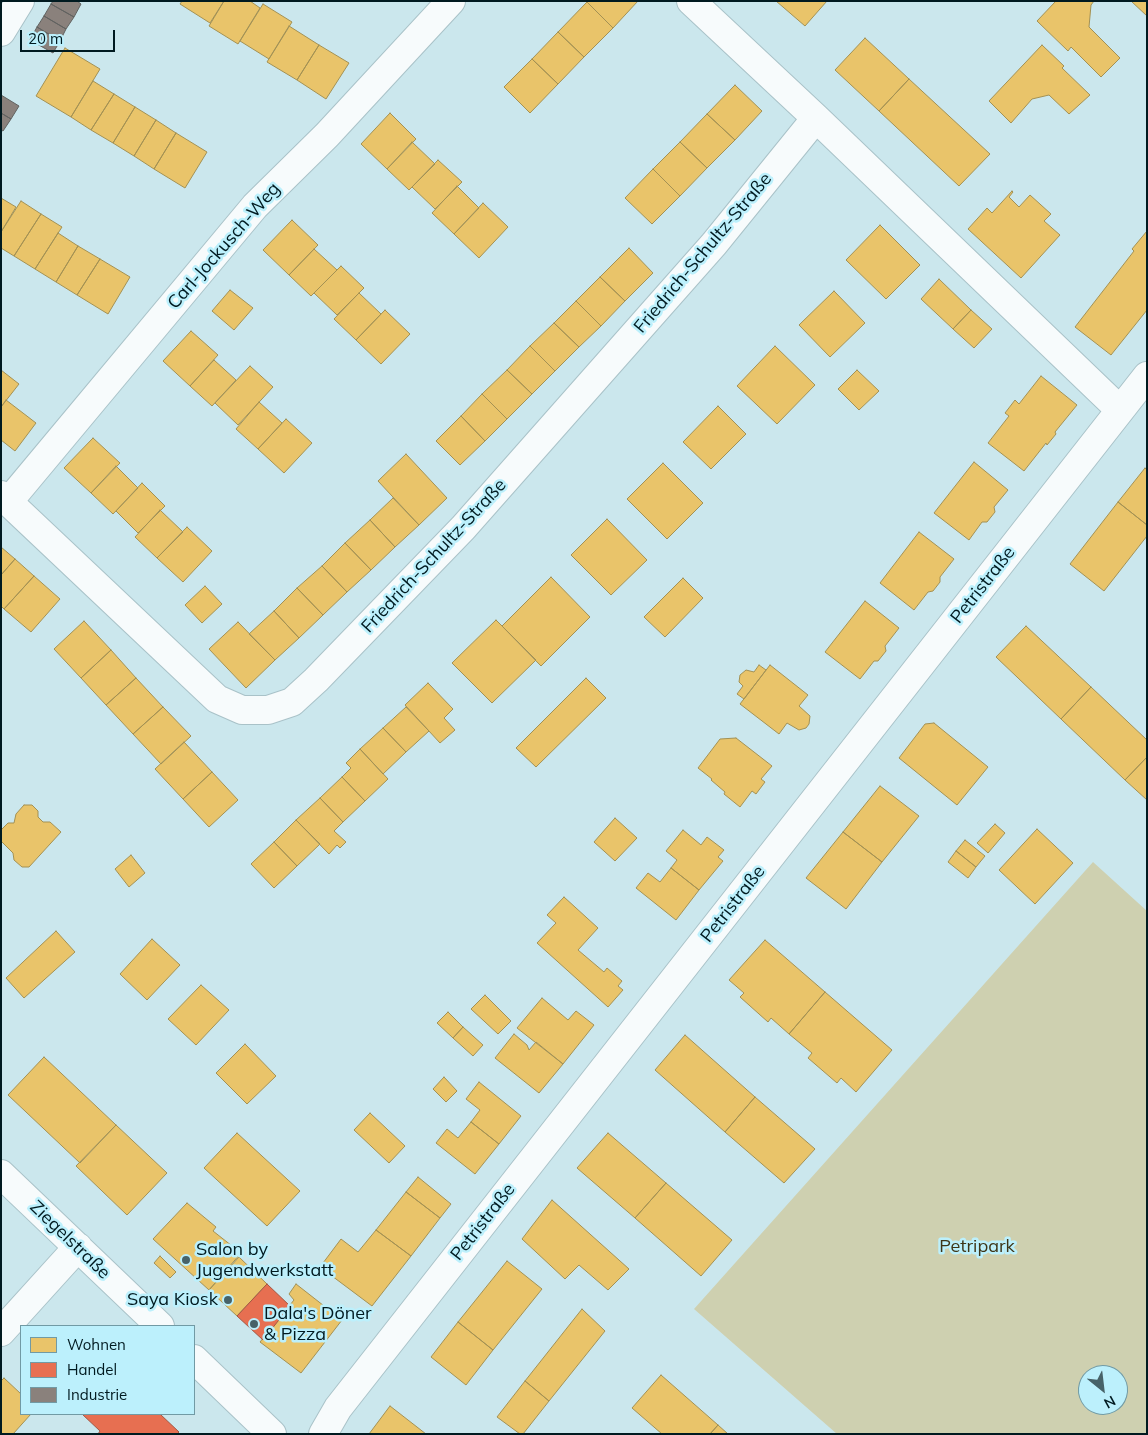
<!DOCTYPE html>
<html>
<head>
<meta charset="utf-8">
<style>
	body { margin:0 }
	#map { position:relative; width:1148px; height:1435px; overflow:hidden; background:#cbe7ed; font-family:Mulish,sans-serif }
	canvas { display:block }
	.frame { position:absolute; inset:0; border:2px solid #001a20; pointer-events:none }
	.legend { position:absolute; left:20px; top:1325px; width:175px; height:90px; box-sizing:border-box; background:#bcf0fc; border:1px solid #719aa4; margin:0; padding:6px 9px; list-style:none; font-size:15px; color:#001a20 }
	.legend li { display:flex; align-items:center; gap:10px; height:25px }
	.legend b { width:25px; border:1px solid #719aa4 }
	.north { position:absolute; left:1078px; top:1365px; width:50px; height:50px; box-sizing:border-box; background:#bcf0fc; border:1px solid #719aa4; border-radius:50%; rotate:151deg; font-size:14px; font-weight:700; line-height:20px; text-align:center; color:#001a20 }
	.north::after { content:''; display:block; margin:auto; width:18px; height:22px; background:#476268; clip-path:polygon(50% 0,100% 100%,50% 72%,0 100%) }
	.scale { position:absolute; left:20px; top:30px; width:95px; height:22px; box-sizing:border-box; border:2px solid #001a20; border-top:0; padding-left:6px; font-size:15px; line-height:18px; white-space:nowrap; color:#001a20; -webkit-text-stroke:4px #bcf0fc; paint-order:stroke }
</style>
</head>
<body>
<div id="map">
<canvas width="1148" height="1435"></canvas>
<div class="frame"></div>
<ul class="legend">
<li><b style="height:14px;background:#e9c46a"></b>Wohnen</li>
<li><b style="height:14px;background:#e76f51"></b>Handel</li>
<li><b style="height:14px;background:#8a817c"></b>Industrie</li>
</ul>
<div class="north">N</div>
<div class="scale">20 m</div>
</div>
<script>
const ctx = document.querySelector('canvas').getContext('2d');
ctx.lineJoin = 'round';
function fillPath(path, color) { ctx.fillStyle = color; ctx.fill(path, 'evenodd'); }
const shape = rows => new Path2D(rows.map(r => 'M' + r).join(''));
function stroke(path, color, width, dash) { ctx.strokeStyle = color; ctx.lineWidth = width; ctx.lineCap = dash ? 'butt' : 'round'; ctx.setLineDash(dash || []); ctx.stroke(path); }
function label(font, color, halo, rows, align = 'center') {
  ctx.font = font + ' Mulish,sans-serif'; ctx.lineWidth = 5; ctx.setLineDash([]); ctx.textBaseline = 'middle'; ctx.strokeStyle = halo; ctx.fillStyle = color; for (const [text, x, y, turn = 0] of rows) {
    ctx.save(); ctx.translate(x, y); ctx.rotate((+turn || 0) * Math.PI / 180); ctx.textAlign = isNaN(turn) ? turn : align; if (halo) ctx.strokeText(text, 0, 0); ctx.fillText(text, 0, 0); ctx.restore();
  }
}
fillPath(shape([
	[1093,862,1147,911,1147,1434,837,1434,694,1309],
	[1088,1375,1118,1375,1118,1405,1088,1405]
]), '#ced0b0');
const homes = shape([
	[182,1,224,1,210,23,180,4,182,1],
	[224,1,250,1,260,8,238,44,209,26,224,1],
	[588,1,638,1,613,28,587,2,588,1],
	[776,1,827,1,805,26,776,1],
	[1056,1,1094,1,1091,5,1089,27,1120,58,1101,77,1071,47,1068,51,1037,21,1056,1],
	[1131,1,1147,1,1147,16,1131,1],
	[587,2,613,28,584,57,558,32,587,2],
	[263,4,292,22,269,59,240,41,263,4],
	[289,26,319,45,297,80,267,62,289,26],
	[558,32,584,57,558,84,532,59,558,32],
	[865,38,909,79,879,111,835,70,865,38],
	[319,45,349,63,326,99,297,80,319,45],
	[1042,45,1064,66,1062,68,1090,95,1069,114,1049,95,1032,99,1011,123,989,101,1042,45],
	[65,48,100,69,71,117,36,96,65,48],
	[532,59,558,84,530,113,504,87,532,59],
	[909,79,990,154,959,186,879,111,909,79],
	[93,81,114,94,91,130,71,117,93,81],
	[735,85,762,111,735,140,707,114,735,85],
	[114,94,135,107,113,143,91,130,114,94],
	[135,107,156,120,134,156,113,143,135,107],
	[390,113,416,139,387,169,361,144,390,113],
	[707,114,735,140,707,168,680,142,707,114],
	[156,120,176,133,154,169,134,156,156,120],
	[176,133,207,152,185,188,154,169,176,133],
	[412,142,435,164,409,190,387,169,412,142],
	[680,142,707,168,680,196,653,169,680,142],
	[438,160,462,182,435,209,412,187,438,160],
	[653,169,680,196,652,224,625,198,653,169],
	[457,186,479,208,454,234,432,213,457,186],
	[1012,191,1013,192,1009,197,1019,207,1030,195,1051,214,1044,221,1060,235,1021,278,968,229,987,208,992,213,1012,191],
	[1,198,16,207,1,232,1,198],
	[21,201,41,214,14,256,1,248,1,232,21,201],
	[483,203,508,227,479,258,454,234,483,203],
	[41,214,62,227,35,269,14,256,41,214],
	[292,220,318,245,289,275,263,250,292,220],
	[880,225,920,265,886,299,846,260,880,225],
	[1147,231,1147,310,1111,355,1075,327,1134,251,1132,249,1147,231],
	[58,233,78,246,56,282,35,269,58,233],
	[78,246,100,259,77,295,56,282,78,246],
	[629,248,653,273,625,301,600,277,629,248],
	[314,249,337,270,311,296,289,275,314,249],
	[100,259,130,277,108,314,77,295,100,259],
	[341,266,364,288,337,315,314,293,341,266],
	[600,277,625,301,601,326,576,301,600,277],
	[939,279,971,310,953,329,921,299,939,279],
	[230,290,253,308,234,330,212,311,230,290],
	[834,291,865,323,830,357,799,325,834,291],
	[359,293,381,314,356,340,334,319,359,293],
	[576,301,601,326,579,347,554,323,576,301],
	[385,310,410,334,381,364,356,340,385,310],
	[971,310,992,329,974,348,953,329,971,310],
	[554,323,579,347,555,371,530,346,554,323],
	[191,331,218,355,190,386,163,361,191,331],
	[530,346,555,371,532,394,507,370,530,346],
	[775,346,815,385,777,424,737,386,775,346],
	[214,360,236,380,212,406,190,386,214,360],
	[250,366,273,387,238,425,215,403,250,366],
	[1,370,19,384,1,407,1,370],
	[507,370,532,394,507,419,482,394,507,370],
	[857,370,879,391,859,410,838,389,857,370],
	[1041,376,1077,405,1055,432,1056,434,1047,445,1046,443,1024,471,988,443,1009,416,1005,413,1015,400,1019,404,1041,376],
	[482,394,507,419,485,441,461,416,482,394],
	[6,400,36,423,15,451,1,440,1,407,6,400],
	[259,402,282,423,258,449,236,429,259,402],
	[718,406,746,434,711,469,683,442,718,406],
	[461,416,485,441,460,465,436,441,461,416],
	[286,419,312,443,284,473,258,449,286,419],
	[93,438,120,463,91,493,64,468,93,438],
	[406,454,447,498,419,525,378,481,406,454],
	[974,462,1008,490,994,507,995,512,987,522,982,522,969,540,934,513,974,462],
	[663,463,703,503,667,539,627,499,663,463],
	[116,466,138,488,113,514,91,493,116,466],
	[1145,468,1147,470,1147,525,1118,502,1145,468],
	[142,483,165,506,138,533,116,511,142,483],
	[393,498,419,525,395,547,370,520,393,498],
	[1118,502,1147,525,1147,536,1104,591,1070,564,1118,502],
	[160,510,183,532,157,558,135,537,160,510],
	[607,519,647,560,611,595,571,555,607,519],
	[370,520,395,547,371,570,345,543,370,520],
	[187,527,212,551,183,582,157,558,187,527],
	[919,532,954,559,940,577,940,582,933,591,928,592,914,610,880,583,919,532],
	[345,543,371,570,347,592,322,566,345,543],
	[1,547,15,559,1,575,1,547],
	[15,559,34,576,4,609,1,606,1,575,15,559],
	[322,566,347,592,323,615,297,588,322,566],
	[34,576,60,599,31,632,4,609,34,576],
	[551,577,590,617,541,666,502,626,551,577],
	[683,578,703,598,665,637,644,617,683,578],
	[205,586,222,604,202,623,185,605,205,586],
	[297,588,323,615,299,638,274,611,297,588],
	[865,601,899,628,885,646,886,651,878,661,874,661,860,679,825,652,865,601],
	[274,611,299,638,275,660,249,634,274,611],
	[496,620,536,660,492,703,452,663,496,620],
	[84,621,111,650,81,678,54,649,84,621],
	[238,622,275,660,246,688,209,649,238,622],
	[1026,626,1091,687,1061,719,996,657,1026,626],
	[111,650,136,678,106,705,81,678,111,650],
	[759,665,766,670,744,699,737,694,743,686,739,682,740,675,746,670,754,672,759,665],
	[770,665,808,695,799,706,810,716,809,724,806,728,799,730,787,723,779,734,740,704,770,665],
	[136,678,163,707,133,734,106,705,136,678],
	[586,678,606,698,536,767,516,748,586,678],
	[428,683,453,709,444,718,455,730,440,743,405,705,428,683],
	[1091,687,1147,740,1147,757,1125,780,1061,719,1091,687],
	[163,707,191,736,161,764,133,734,163,707],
	[406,707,429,731,406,752,383,728,406,707],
	[934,723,988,767,957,805,899,758,925,724,934,723],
	[383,728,406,752,383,774,360,749,383,728],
	[736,738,772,766,761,779,765,782,756,794,752,791,740,807,724,794,725,792,711,780,712,779,698,768,720,739,736,738],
	[184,742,212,772,183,799,155,769,184,742],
	[360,749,388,779,365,801,342,777,351,768,346,763,360,749],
	[1147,757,1147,800,1125,780,1147,757],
	[212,772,238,800,209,827,183,799,212,772],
	[342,777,365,801,343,822,320,798,342,777],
	[880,786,919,816,882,862,843,832,880,786],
	[320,798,343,822,334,831,346,842,340,848,337,845,329,854,296,820,320,798],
	[24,805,32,805,38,811,38,817,43,822,50,822,61,832,29,867,22,867,14,860,13,853,1,841,1,830,8,823,14,823,16,814,24,805],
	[615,818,637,838,615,861,594,842,615,818],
	[296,820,320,844,297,866,274,842,296,820],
	[995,824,1005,833,988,853,977,843,995,824],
	[1037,829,1073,863,1035,904,999,870,1037,829],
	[683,830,701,845,707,837,724,850,718,857,723,861,699,890,671,868,677,860,666,851,683,830],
	[843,832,882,862,846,909,806,878,843,832],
	[965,840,985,856,976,867,956,851,965,840],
	[274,842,297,866,274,888,251,864,274,842],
	[956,851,976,867,968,878,948,862,956,851],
	[131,855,145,873,129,887,115,869,131,855],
	[671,868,699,890,676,920,636,888,648,873,660,882,671,868],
	[564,897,598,928,578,950,604,972,607,968,622,981,618,986,623,990,608,1007,537,943,556,923,547,915,564,897],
	[56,931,75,952,24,998,6,978,56,931],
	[152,939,180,965,147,1000,120,974,152,939],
	[765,940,825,992,789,1034,771,1018,768,1022,740,997,744,993,729,980,765,940],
	[201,985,229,1010,196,1045,168,1019,201,985],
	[825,992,892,1050,856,1092,841,1078,837,1083,808,1058,812,1053,789,1034,825,992],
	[485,995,511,1021,498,1034,471,1009,485,995],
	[542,998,568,1020,576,1011,594,1025,563,1064,517,1028,542,998],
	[448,1012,463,1027,453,1038,437,1023,448,1012],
	[463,1027,483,1045,473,1056,453,1038,463,1027],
	[514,1034,527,1045,529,1050,536,1042,563,1064,539,1093,495,1058,514,1034],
	[685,1035,755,1097,725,1132,655,1070,685,1035],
	[245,1044,276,1076,247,1104,216,1073,245,1044],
	[44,1057,116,1125,80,1163,8,1095,44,1057],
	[444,1077,457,1091,446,1102,433,1089,444,1077],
	[479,1082,521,1116,499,1144,471,1122,480,1110,466,1099,479,1082],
	[755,1097,815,1149,784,1183,725,1132,755,1097],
	[370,1113,405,1146,389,1163,354,1130,370,1113],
	[471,1122,499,1144,475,1174,436,1143,447,1129,458,1138,471,1122],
	[116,1125,167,1173,127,1215,76,1166,116,1125],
	[237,1133,300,1191,267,1226,204,1168,237,1133],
	[608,1133,666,1183,635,1218,577,1168,608,1133],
	[418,1177,451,1204,440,1218,406,1192,418,1177],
	[666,1183,732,1240,701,1276,635,1218,666,1183],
	[406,1192,440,1218,411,1256,376,1230,406,1192],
	[552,1200,629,1269,608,1290,579,1265,565,1279,522,1239,552,1200],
	[187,1203,216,1227,213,1231,241,1253,209,1290,153,1239,187,1203],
	[376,1230,411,1256,372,1306,320,1267,341,1239,358,1252,376,1230],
	[160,1256,176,1272,170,1278,154,1263,160,1256],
	[239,1257,267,1284,237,1316,209,1290,239,1257],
	[507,1261,542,1289,493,1350,458,1322,507,1261],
	[296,1284,342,1320,301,1373,260,1342,294,1300,289,1294,296,1284],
	[582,1309,605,1331,549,1401,525,1381,582,1309],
	[458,1322,493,1350,466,1385,431,1357,458,1322],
	[661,1375,718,1425,710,1434,662,1434,632,1408,661,1375],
	[4,1378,21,1394,21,1414,31,1414,13,1434,1,1434,1,1381,4,1378],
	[525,1381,549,1401,523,1434,520,1434,497,1417,525,1381],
	[390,1406,426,1434,369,1434,390,1406],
	[718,1425,728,1434,710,1434,718,1425]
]);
fillPath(homes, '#e9c46a');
stroke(homes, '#a39154', 1);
const shops = shape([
	[267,1284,290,1306,263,1340,237,1316,267,1284],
	[82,1414,160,1414,179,1432,177,1434,98,1434,100,1431,82,1414]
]);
fillPath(shops, '#e76f51');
stroke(shops, '#a25642', 1);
const industry = shape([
	[53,1,77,1,81,4,74,17,51,4,53,1],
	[51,4,74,17,66,29,44,16,51,4],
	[44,16,66,29,60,41,37,27,44,16],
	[37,27,60,41,53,53,30,40,37,27],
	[1,95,19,106,11,119,1,113,1,95],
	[1,113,11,119,3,131,1,130,1,113]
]);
fillPath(industry, '#8a817c');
stroke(industry, '#616260', 1);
const minor = shape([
	[691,1,816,118,1120,410],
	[1,32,20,1],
	[1,495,217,699,242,710,268,710,292,702,316,680,463,528,714,244,816,118],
	[9,501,255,206,327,135,451,1],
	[1,1174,160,1326],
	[1,1332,78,1247],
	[194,1359,272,1434],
	[323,1434,338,1408,1147,376]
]);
stroke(minor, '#a9c2c8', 30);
stroke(minor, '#f7fbfc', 28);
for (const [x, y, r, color] of [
	[186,1260,5,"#476268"],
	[228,1300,5,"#476268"],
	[254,1324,5,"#476268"]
]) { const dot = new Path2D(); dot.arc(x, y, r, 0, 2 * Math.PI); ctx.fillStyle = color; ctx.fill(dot); stroke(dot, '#bcf0fc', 2); }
label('18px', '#001a20', '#bcf0fc', [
	["Carl-Jockusch-Weg",224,246,-49],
	["Friedrich-Schultz-Straße",703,253,-50],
	["Friedrich-Schultz-Straße",434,556,-47],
	["Petristraße",983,585,-52],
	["Petristraße",733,904,-52],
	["Petristraße",483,1222,-52],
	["Ziegelstraße",70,1240,44]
]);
label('18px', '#3e3517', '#bcf0fc', [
	["Petripark",977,1247]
]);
label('18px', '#001a20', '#bcf0fc', [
	["Salon by",196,1250],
	["Jugendwerkstatt",196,1271],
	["Saya Kiosk",218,1300,"right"],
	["Dala's Döner",264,1314],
	["& Pizza",264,1335]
], 'left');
</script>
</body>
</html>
